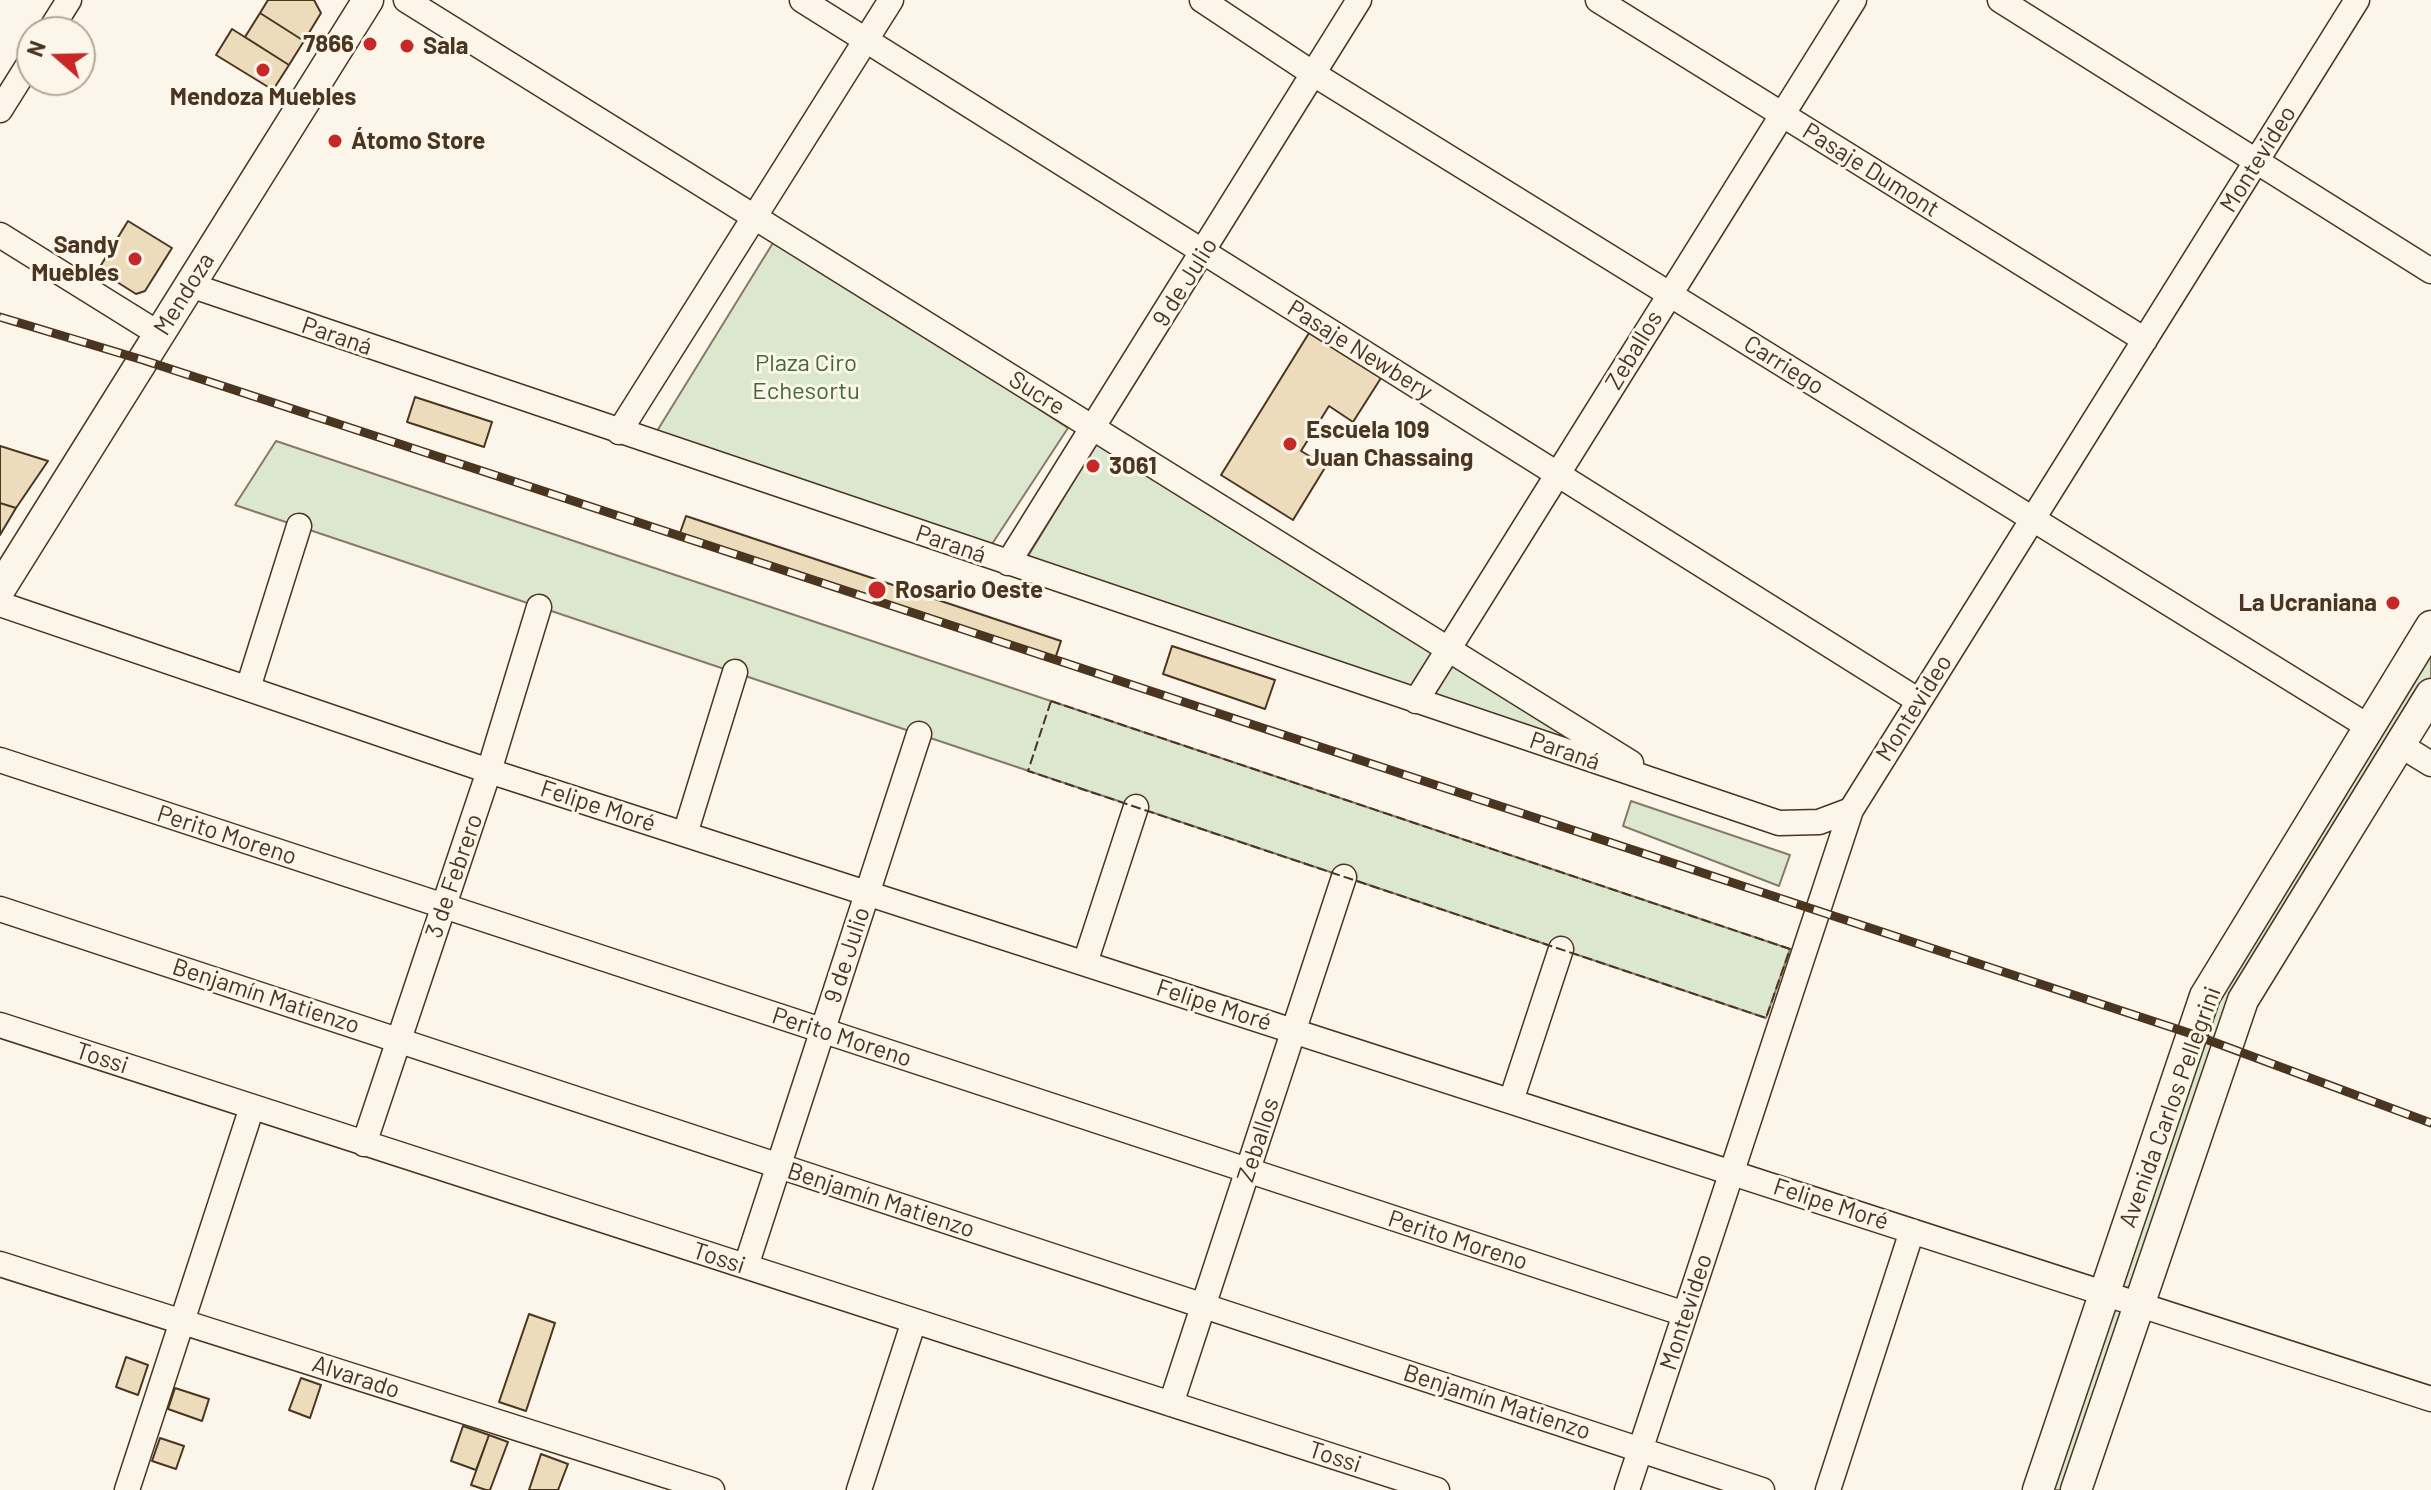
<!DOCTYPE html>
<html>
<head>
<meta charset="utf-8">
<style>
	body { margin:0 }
	#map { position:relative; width:2431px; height:1490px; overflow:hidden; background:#fbf6e9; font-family:Barlow,sans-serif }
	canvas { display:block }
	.north { position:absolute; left:16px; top:16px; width:80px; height:80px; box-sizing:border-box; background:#fbf6e9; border:2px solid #b4a999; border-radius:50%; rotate:290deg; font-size:22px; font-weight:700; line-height:32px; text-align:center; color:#4a3520 }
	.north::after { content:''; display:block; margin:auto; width:28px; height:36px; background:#c62828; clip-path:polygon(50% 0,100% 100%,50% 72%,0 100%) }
</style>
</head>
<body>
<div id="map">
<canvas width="2431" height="1490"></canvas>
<div class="north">N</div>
</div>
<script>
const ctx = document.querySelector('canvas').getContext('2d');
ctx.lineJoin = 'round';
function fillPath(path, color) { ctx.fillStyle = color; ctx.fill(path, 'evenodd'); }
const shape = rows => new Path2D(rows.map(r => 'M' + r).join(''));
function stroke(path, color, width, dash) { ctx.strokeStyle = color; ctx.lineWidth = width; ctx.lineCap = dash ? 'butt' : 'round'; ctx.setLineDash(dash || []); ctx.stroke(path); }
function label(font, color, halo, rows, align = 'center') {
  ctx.font = font + ' Barlow,sans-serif'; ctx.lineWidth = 6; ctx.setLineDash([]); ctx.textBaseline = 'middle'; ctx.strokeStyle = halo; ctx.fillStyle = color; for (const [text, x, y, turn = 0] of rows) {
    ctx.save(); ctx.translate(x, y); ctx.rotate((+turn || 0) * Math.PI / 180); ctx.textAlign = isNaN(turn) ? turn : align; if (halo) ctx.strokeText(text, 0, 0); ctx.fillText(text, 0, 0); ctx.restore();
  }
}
const green = shape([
	[776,238,1068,428,992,544,657,431,776,238],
	[276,441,1790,949,1766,1018,235,505,276,441],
	[1098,441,1438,648,1411,693,1025,561,1098,441],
	[2431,626,2431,694,2243,1000,2076,1490,2038,1490,2190,1044,2431,626],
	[1452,662,1611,760,1430,698,1452,662],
	[1631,801,1790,855,1779,886,1623,826,1631,801]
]);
fillPath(green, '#dce7d0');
stroke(green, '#887966', 2);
const building = shape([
	[268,0,314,0,321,13,304,41,260,13,268,0],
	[260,13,304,41,289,65,245,37,260,13],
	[232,29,289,65,273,90,216,55,232,29],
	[128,221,172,248,145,291,136,294,98,270,128,221],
	[1309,333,1381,378,1353,422,1329,406,1301,451,1326,466,1293,520,1221,475,1309,333],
	[415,397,492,422,484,447,407,422,415,397],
	[0,446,48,461,16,508,0,503,0,446],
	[0,503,16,508,0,535,0,503],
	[686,516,1061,641,1055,659,680,533,686,516],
	[1172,646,1275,680,1265,709,1163,674,1172,646],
	[529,1314,555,1323,526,1411,499,1402,529,1314],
	[126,1357,148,1365,138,1395,116,1387,126,1357],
	[301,1378,321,1385,310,1418,289,1410,301,1378],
	[175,1388,209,1399,202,1421,168,1409,175,1388],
	[463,1426,489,1435,476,1470,451,1461,463,1426],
	[489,1435,508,1442,490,1490,486,1490,471,1485,489,1435],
	[160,1438,184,1446,176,1469,152,1461,160,1438],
	[541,1454,568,1464,558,1490,529,1490,541,1454]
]);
fillPath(building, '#ecdcbc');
stroke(building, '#4a3520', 2);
const minor = shape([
	[406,0,1631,763],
	[802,0,1919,701],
	[1202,0,1312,73,2369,727],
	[1598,0,2145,340],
	[2000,0,2431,271],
	[49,32,69,0],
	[0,110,32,59],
	[0,235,159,334],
	[190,285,1779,823,1819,822,1851,810],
	[619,432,891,0],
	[1008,563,1359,0],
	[0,604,489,771,2431,1399],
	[248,688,299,526],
	[1416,701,1854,0],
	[2400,745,2431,764],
	[0,760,1685,1314],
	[685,834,735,672],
	[0,909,1762,1490],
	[1085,963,1136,807],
	[0,1025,1437,1490],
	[1511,1101,1561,949],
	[364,1144,489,771,539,607],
	[0,1264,712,1490],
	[746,1266,919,734],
	[1171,1404,1344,877],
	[127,1490,252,1107],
	[859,1490,914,1321],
	[1627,1490,1851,810,2357,0],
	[1828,1490,1912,1231]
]);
const major = shape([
	[0,589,368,0],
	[2038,1490,2205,996,2431,626],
	[2076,1490,2243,1000,2431,694]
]);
stroke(minor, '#4a3520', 27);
stroke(major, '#4a3520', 33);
stroke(minor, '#fbf6e9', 24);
stroke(major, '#fbf6e9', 30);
const rail = shape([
	[0,317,143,360,537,489,2192,1034,2431,1123]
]);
stroke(rail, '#4a3520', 9);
stroke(rail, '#fbf6e9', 6, [18]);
stroke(shape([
	[1051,701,1790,949,1766,1018,1028,771,1051,701]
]), '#4a3520', 2, [10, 4]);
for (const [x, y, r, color] of [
	[370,44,8,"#c62828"],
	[407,46,8,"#c62828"],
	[263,70,8,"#c62828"],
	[335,141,8,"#c62828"],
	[135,259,8,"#c62828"],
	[1290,444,8,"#c62828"],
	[1093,466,8,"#c62828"],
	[877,590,10,"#c62828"],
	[2393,603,8,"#c62828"]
]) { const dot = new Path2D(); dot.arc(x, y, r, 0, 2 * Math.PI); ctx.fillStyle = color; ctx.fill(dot); stroke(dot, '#fbf6e9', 3); }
label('bold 24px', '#4a3520', '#fbf6e9', [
	["7866",354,44,"right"],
	["Sala",423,46],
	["Mendoza Muebles",263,97,"center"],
	["Átomo Store",351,141],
	["Sandy",119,245,"right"],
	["Muebles",119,273,"right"],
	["Escuela 109",1306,430],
	["Juan Chassaing",1306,458],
	["3061",1109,466],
	["Rosario Oeste",895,590],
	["La Ucraniana",2377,603,"right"]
], 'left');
label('24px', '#4a3520', '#fbf6e9', [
	["Montevideo",2258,159,-58],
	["Pasaje Dumont",1871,170,32],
	["9 de Julio",1185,282,-58],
	["Mendoza",184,294,-58],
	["Paraná",337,336,19],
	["Pasaje Newbery",1360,350,32],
	["Zeballos",1634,350,-59],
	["Carriego",1784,365,32],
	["Sucre",1037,393,32],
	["Paraná",951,544,19],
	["Montevideo",1914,708,-58],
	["Paraná",1565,751,19],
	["Felipe Moré",598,806,18],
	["Perito Moreno",227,835,18],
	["3 de Febrero",454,876,-71],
	["9 de Julio",847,955,-72],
	["Benjamín Matienzo",266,996,18],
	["Felipe Moré",1214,1005,18],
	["Perito Moreno",842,1037,18],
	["Tossi",102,1058,18],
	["Avenida Carlos Pellegrini",2170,1107,-70],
	["Zeballos",1258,1140,-72],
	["Benjamín Matienzo",881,1200,18],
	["Felipe Moré",1831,1204,18],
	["Perito Moreno",1458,1240,18],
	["Tossi",719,1258,18],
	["Montevideo",1686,1312,-72],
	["Alvarado",356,1377,18],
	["Benjamín Matienzo",1497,1402,18],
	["Tossi",1335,1457,18]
]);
label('24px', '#436837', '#fbf6e9', [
	["Plaza Ciro",806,363],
	["Echesortu",806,391]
]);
</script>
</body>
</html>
